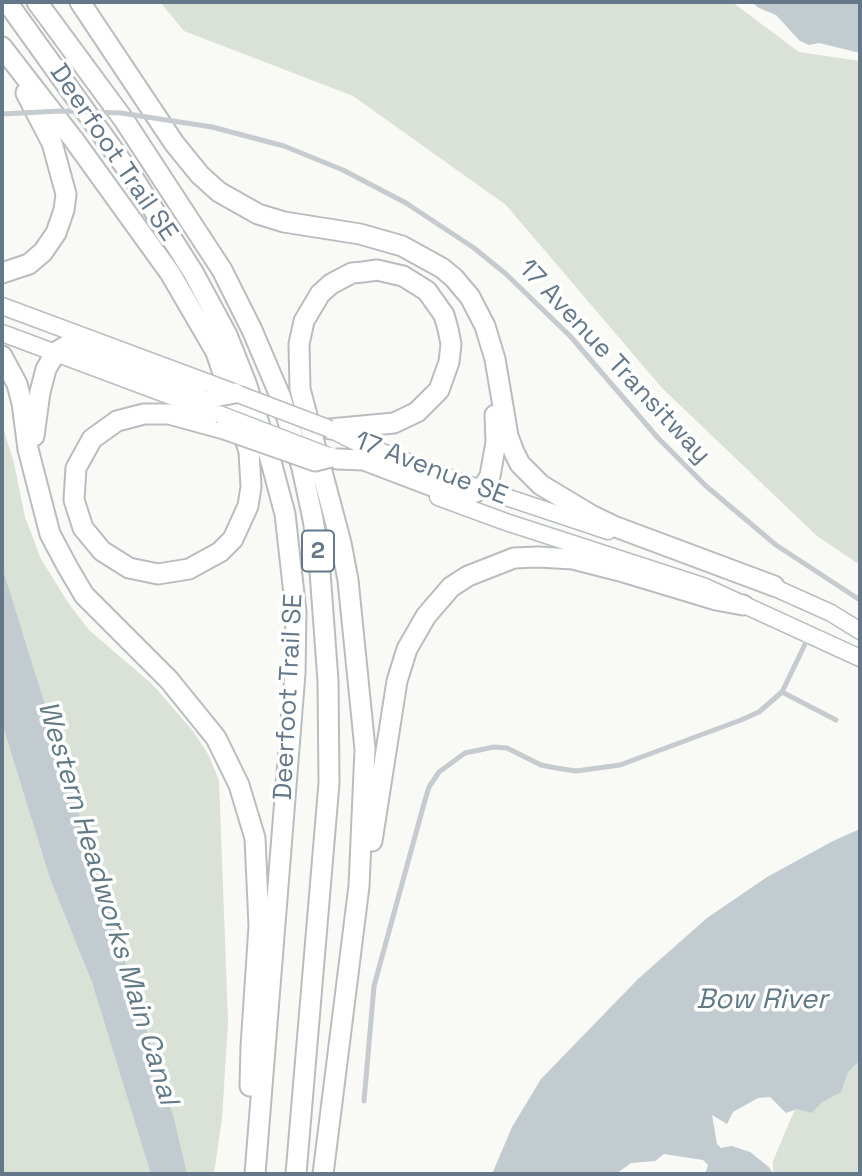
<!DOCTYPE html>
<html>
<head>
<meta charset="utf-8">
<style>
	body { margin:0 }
	#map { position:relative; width:862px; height:1176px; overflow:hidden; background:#f9f9f6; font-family:"Space Grotesk",sans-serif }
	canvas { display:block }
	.frame { position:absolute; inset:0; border:4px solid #65788a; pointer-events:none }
</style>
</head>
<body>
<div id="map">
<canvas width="862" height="1176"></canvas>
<div class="frame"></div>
</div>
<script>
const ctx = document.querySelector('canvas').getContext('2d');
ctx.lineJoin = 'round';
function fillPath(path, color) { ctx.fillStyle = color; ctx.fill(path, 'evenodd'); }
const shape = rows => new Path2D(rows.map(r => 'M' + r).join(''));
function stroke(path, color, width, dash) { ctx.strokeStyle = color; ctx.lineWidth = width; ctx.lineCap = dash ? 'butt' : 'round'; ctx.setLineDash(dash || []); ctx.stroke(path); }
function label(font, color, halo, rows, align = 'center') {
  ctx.font = font + ' "Space Grotesk",sans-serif'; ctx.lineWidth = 7; ctx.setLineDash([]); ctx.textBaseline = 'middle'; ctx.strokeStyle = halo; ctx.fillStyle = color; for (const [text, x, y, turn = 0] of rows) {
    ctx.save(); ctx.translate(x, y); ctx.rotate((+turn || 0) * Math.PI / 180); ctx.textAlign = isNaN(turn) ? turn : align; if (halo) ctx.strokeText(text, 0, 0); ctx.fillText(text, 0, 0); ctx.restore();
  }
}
fillPath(shape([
	[160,2,732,2,799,52,860,61,860,565,817,536,662,388,506,205,353,96,184,31],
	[2,424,14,463,25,517,41,559,69,604,89,630,153,685,193,731,208,754,219,780,228,1022,222,1118,214,1174,2,1174],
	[860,1037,860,1174,773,1174,773,1161,814,1064]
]), '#dae1d7');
fillPath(shape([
	[751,2,860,2,860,53,819,43,809,45,800,41,776,15,759,8],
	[2,567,174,1119,187,1174,151,1174,92,982,50,878,2,723],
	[860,829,860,1060,848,1072,841,1092,821,1103,812,1113,797,1109,786,1113,770,1097,758,1098,733,1112,727,1124,712,1115,717,1144,721,1148,732,1146,750,1152,769,1167,773,1174,705,1174,708,1165,703,1160,664,1154,655,1161,631,1163,616,1174,492,1174,512,1127,541,1079,638,979,707,918,767,877,833,841]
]), '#c1cbd0');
const secondary = shape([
	[2,306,209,383],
	[2,333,219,414],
	[330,429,358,443,461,482,608,531],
	[438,497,506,522,703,586,860,658],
	[762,582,831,613,860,631]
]);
const highway = shape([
	[7,2,132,176,193,272,227,335,246,383,270,458,285,514,296,612,295,673,255,1174],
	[37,2,124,120,222,270,252,330,281,398,302,468,313,519,319,558,328,681,329,783,296,1174],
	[80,2,174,143,200,175,219,192,258,214,284,222,360,234,402,246,442,268,454,278,470,297,485,326,495,359,508,436,514,452,520,464,541,485,591,515,616,527,774,586],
	[2,47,74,140,170,273,216,352,249,451,251,487,248,506,233,539,220,552,189,569,158,574,129,568,102,551,83,528,74,500,76,468,92,439,117,421,144,414,169,414,224,429],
	[2,273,29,264,43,252,56,233,64,210,66,194,52,143,26,93],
	[2,356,17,384,22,403,28,449,50,534,67,566,84,595,169,680,216,738,239,785,255,838,259,926,251,1047,250,1086],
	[34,436,40,392,46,369,56,352,68,345,88,348,214,397],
	[337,459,364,460,456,495,473,493,482,489,490,476,496,442,495,415],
	[372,841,397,681,407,649,426,616,451,587,468,576,514,558,538,557,573,559,620,571,716,600,743,605],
	[323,1174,359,886,365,749,348,580,341,543,300,389,299,344,304,321,320,294,331,284,352,273,363,272,377,270,403,276,427,291,444,315,448,329,451,344,449,362,439,390,417,412,394,423,330,429]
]);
stroke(secondary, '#b8bec3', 19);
stroke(highway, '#b9bdc0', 23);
stroke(shape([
	[212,127,284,146,343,170,406,203,474,248,506,274,571,337,658,438,706,486,776,545,860,600],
	[809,636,782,692,836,720],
	[364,1101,374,986,425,800,429,787,439,772,465,753,494,747,507,748,541,765,556,768,576,771,620,765,741,720,759,712,782,692]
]), '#c6cbcf', 5);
stroke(secondary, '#fff', 16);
stroke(highway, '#fff', 19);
const secondaryBridge = shape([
	[209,383,330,429],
	[219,414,331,457]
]);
const highwayBridge = shape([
	[214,397,235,393],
	[224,429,315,461,331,457]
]);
stroke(secondaryBridge, '#b8bec3', 19, []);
stroke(highwayBridge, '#b9bdc0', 23, []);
stroke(shape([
	[2,114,60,111,121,113,212,127]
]), '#c6cbcf', 5);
stroke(secondaryBridge, '#fff', 16);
stroke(highwayBridge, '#fff', 19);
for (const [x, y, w] of [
	[318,551,32]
]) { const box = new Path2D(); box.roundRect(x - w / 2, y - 20.5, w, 41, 5); ctx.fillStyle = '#fff'; ctx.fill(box); stroke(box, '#65788a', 2); }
label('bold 24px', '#65788a', null, [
	["2",318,551]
]);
label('26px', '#65788a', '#fff', [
	["Deerfoot Trail SE",113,153,56],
	["17 Avenue Transitway",614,362,47],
	["17 Avenue SE",431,469,21],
	["Deerfoot Trail SE",289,697,-87]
]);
label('italic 28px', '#617a85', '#fff', [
	["Western Headworks Main Canal",107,903,73],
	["Bow River",762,1000]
]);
</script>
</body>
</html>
